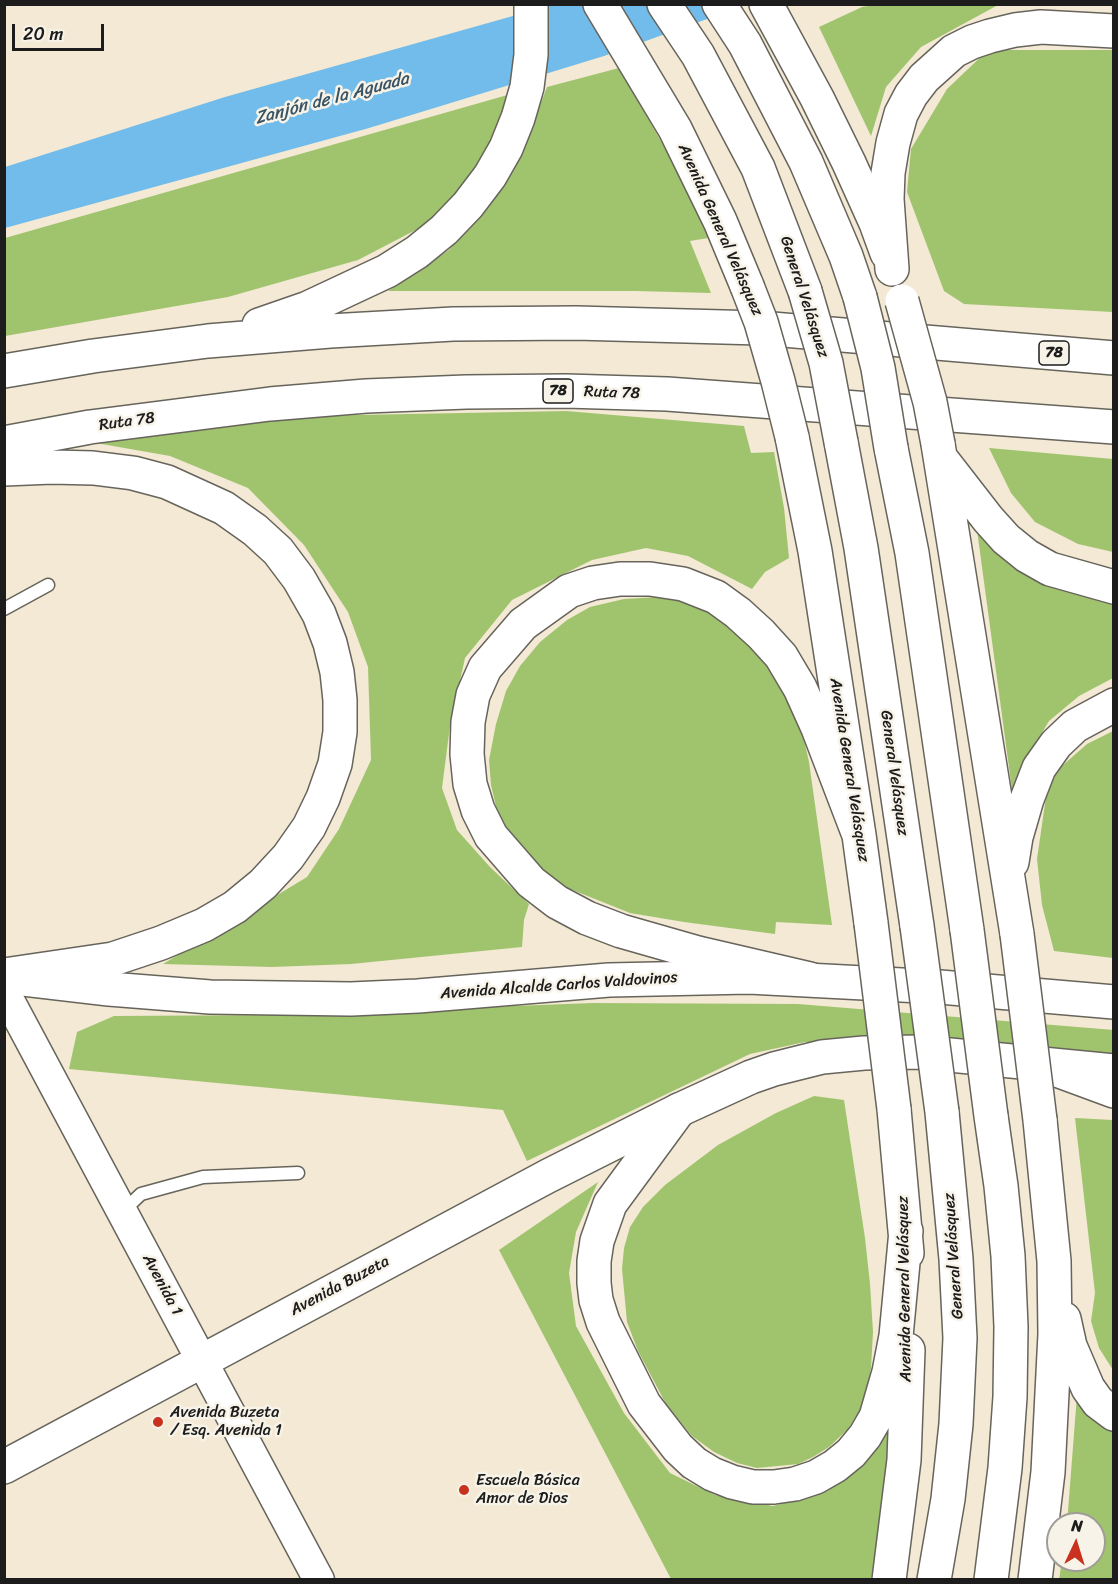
<!DOCTYPE html>
<html>
<head>
<meta charset="utf-8">
<style>
	body { margin:0 }
	#map { position:relative; width:1118px; height:1584px; overflow:hidden; background:#f3e9d4; font-family:Sriracha,sans-serif }
	canvas { display:block }
	.frame { position:absolute; inset:0; border:6px solid #1c1c1c; pointer-events:none }
	.north { position:absolute; left:1046px; top:1512px; width:60px; height:60px; box-sizing:border-box; background:#f7f3e8; border:2px solid #9f9d96; border-radius:50%; rotate:4deg; font-size:16px; font-weight:700; line-height:24px; text-align:center; color:#1c1c1c }
	.north::after { content:''; display:block; margin:auto; width:21px; height:27px; background:#c8321e; clip-path:polygon(50% 0,100% 100%,50% 72%,0 100%) }
	.scale { position:absolute; left:12px; top:24px; width:92px; height:27px; box-sizing:border-box; border:3px solid #1c1c1c; border-top:0; padding-left:8px; font-size:18px; line-height:21px; white-space:nowrap; color:#1c1c1c; -webkit-text-stroke:4px #f7f3e8; paint-order:stroke }
</style>
</head>
<body>
<div id="map">
<canvas width="1118" height="1584"></canvas>
<div class="frame"></div>
<div class="north">N</div>
<div class="scale">20 m</div>
</div>
<script>
const ctx = document.querySelector('canvas').getContext('2d');
ctx.lineJoin = 'round';
function fillPath(path, color) { ctx.fillStyle = color; ctx.fill(path, 'evenodd'); }
const shape = rows => new Path2D(rows.map(r => 'M' + r).join(''));
function stroke(path, color, width, dash) { ctx.strokeStyle = color; ctx.lineWidth = width; ctx.lineCap = dash ? 'butt' : 'round'; ctx.setLineDash(dash || []); ctx.stroke(path); }
function label(font, color, halo, rows, align = 'center') {
  ctx.font = font + ' Sriracha,sans-serif'; ctx.lineWidth = 5; ctx.setLineDash([]); ctx.textBaseline = 'middle'; ctx.strokeStyle = halo; ctx.fillStyle = color; for (const [text, x, y, turn = 0] of rows) {
    ctx.save(); ctx.translate(x, y); ctx.rotate((+turn || 0) * Math.PI / 180); ctx.textAlign = isNaN(turn) ? turn : align; if (halo) ctx.strokeText(text, 0, 0); ctx.fillText(text, 0, 0); ctx.restore();
  }
}
fillPath(shape([
	[880,4,998,5,921,47,886,87,871,136,819,27,862,7],
	[988,50,1113,50,1113,312,964,304,944,291,907,192,911,149,947,89],
	[619,68,686,185,708,238,690,241,711,293,636,291,388,291,449,250,495,194,526,142,547,87],
	[511,94,475,177,433,221,358,260,228,297,5,336,5,238],
	[566,411,744,426,751,453,774,452,784,508,789,558,765,572,752,589,688,556,646,548,592,560,512,600,465,658,450,726,442,788,457,830,490,867,529,904,524,920,522,947,351,964,272,967,163,964,307,877,339,829,371,760,368,667,348,612,304,545,248,488,170,456,96,443,305,416],
	[989,448,1113,459,1113,552,1078,544,1035,522,1011,493],
	[977,530,1113,598,1113,678,1079,696,1049,721,1033,748,1015,812],
	[659,597,688,600,711,607,770,661,801,726,809,762,832,925,776,922,775,934,684,922,630,913,565,887,537,867,513,839,498,815,491,785,489,760,496,724,506,691,520,666,540,642,567,620,590,607,624,599],
	[1113,731,1113,958,1054,951,1042,905,1037,859,1048,783,1063,765,1087,744],
	[593,1003,798,1004,1114,1030,1113,1054,1068,1050,805,1042,750,1054,527,1161,503,1110,69,1069,77,1032,114,1016,277,1015],
	[814,1096,844,1100,865,1238,870,1284,873,1332,871,1368,867,1391,860,1410,848,1429,829,1447,813,1457,798,1464,757,1468,737,1463,714,1452,692,1436,666,1404,638,1351,627,1322,622,1269,624,1248,630,1227,643,1207,665,1185,718,1145,776,1113],
	[1075,1118,1113,1120,1113,1370,1099,1348,1091,1321,1095,1293],
	[598,1182,576,1232,569,1273,576,1326,624,1413,670,1473,715,1495,773,1506,828,1491,893,1427,880,1535,871,1579,671,1579,499,1250],
	[1077,1395,1113,1427,1113,1579,1059,1580,1062,1560,1094,1560,1094,1524,1067,1524]
]), '#a0c46e');
fillPath(shape([
	[552,5,746,5,604,56,369,128,5,228,5,167,225,97]
]), '#71bcea');
const service = shape([
	[4,609,48,585],
	[123,1211,141,1194,203,1177,298,1173]
]);
const tertiary = shape([
	[4,991,319,1580]
]);
const secondary = shape([
	[15,978,109,989,210,997,351,999,418,996,609,980,749,977,940,987,1114,1002],
	[4,1467,548,1176,679,1110,751,1077,774,1069,822,1057,864,1053,919,1052,1114,1071]
]);
const primary = shape([
	[600,4,675,129,720,221,747,286],
	[766,4,817,98,849,163,876,223,887,253],
	[792,437,815,551,859,835,871,923],
	[938,444,1017,934],
	[943,461,988,519,1006,539,1027,556,1050,569,1114,587],
	[1012,862,1016,837,1027,799,1039,768,1056,744,1075,726,1114,705],
	[810,979,698,953,621,931,587,918,557,902,531,882,491,836,478,810,470,784,467,754,468,722,473,695,485,668,523,624,569,591,593,583,620,579,650,579,683,584,716,597,738,613,761,634,781,656,800,688,818,728,859,835],
	[1038,1063,1114,1091],
	[894,1109,907,1253],
	[679,1110,610,1204,597,1241,594,1261,594,1283,596,1300,603,1322,644,1404,678,1448,694,1463,712,1474,732,1482,753,1487,774,1487,795,1484,816,1477,835,1466,851,1453,865,1436,876,1417,889,1372,896,1336,906,1231],
	[1064,1319,1070,1346,1088,1388,1098,1402,1114,1414],
	[889,1580,904,1460,908,1350],
	[1035,1580,1048,1472,1055,1334,1054,1261,1040,1120]
]);
const motorway = shape([
	[664,4,698,55,758,168,805,291],
	[719,4,745,44,806,162,846,256,860,297],
	[892,269,887,199,888,173,893,143,901,114,911,95,924,78,954,51,972,42,990,36,1015,30,1041,27,1114,31],
	[259,325,308,308,387,271,417,252,444,230,468,205,490,176,506,148,518,118,527,87,531,55,531,4],
	[4,371,93,356,208,341,330,331,453,324,576,323,760,328,1114,358],
	[841,442,861,548,917,926],
	[4,443,90,427,270,404,366,396,466,392,566,391,667,394,1114,427],
	[891,448,912,553,967,930],
	[4,469,52,467,93,468,133,473,167,482,224,508,255,530,278,551,299,579,319,614,330,643,337,672,340,700,340,732,335,764,323,798,309,827,288,857,263,884,235,907,204,925,161,943,113,959,4,975],
	[934,1580,948,1499,956,1424,960,1338,956,1259,942,1112],
	[991,1580,1005,1468,1010,1397,1011,1327,1008,1256,1001,1186,991,1116]
]);
stroke(service, '#67645c', 15);
stroke(tertiary, '#67645c', 33);
stroke(secondary, '#67645c', 36);
stroke(primary, '#67645c', 36);
stroke(motorway, '#67645c', 36);
stroke(service, '#fff', 12);
stroke(tertiary, '#fff', 30);
stroke(secondary, '#fff', 33);
stroke(primary, '#fff', 33);
stroke(motorway, '#fff', 33);
const primaryBridge = shape([
	[747,286,761,322,778,381,792,437],
	[902,301,930,402,938,444],
	[871,923,894,1109],
	[1017,934,1040,1120]
]);
const motorwayBridge = shape([
	[805,291,826,363,841,442],
	[860,297,878,368,891,448],
	[917,926,942,1112],
	[967,930,991,1116]
]);
stroke(primaryBridge, '#67645c', 36, []);
stroke(motorwayBridge, '#67645c', 36, []);
stroke(primaryBridge, '#fff', 33);
stroke(motorwayBridge, '#fff', 33);
for (const [x, y, r, color] of [
	[158,1422,6,"#c8321e"],
	[464,1490,6,"#c8321e"]
]) { const dot = new Path2D(); dot.arc(x, y, r, 0, 2 * Math.PI); ctx.fillStyle = color; ctx.fill(dot); stroke(dot, '#f7f3e8', 2); }
for (const [x, y, w] of [
	[1054,353,30],
	[558,391,30]
]) { const box = new Path2D(); box.roundRect(x - w / 2, y - 12, w, 24, 4.5); ctx.fillStyle = '#f7f3e8'; ctx.fill(box); stroke(box, '#1c1c1c', 1.5); }
label('bold 15px', '#1c1c1c', null, [
	["78",1054,353],
	["78",558,391]
]);
label('16px', '#1c1c1c', '#f7f3e8', [
	["Avenida General Velásquez",720,230,66],
	["General Velásquez",804,297,72],
	["Ruta 78",612,393,2],
	["Ruta 78",127,422,-8],
	["Avenida General Velásquez",849,770,81],
	["General Velásquez",894,773,82],
	["Avenida Alcalde Carlos Valdovinos",559,986,-4],
	["General Velásquez",954,1256,-94],
	["Avenida 1",162,1285,62],
	["Avenida Buzeta",340,1286,-28],
	["Avenida General Velásquez",905,1289,-91]
]);
label('16px', '#1c1c1c', '#f7f3e8', [
	["Avenida Buzeta",170,1413],
	["/ Esq. Avenida 1",170,1431],
	["Escuela Básica",476,1481],
	["Amor de Dios",476,1499]
], 'left');
label('italic 18px', '#3a5464', '#f7f3e8', [
	["Zanjón de la Aguada",332,99,-15]
]);
</script>
</body>
</html>
